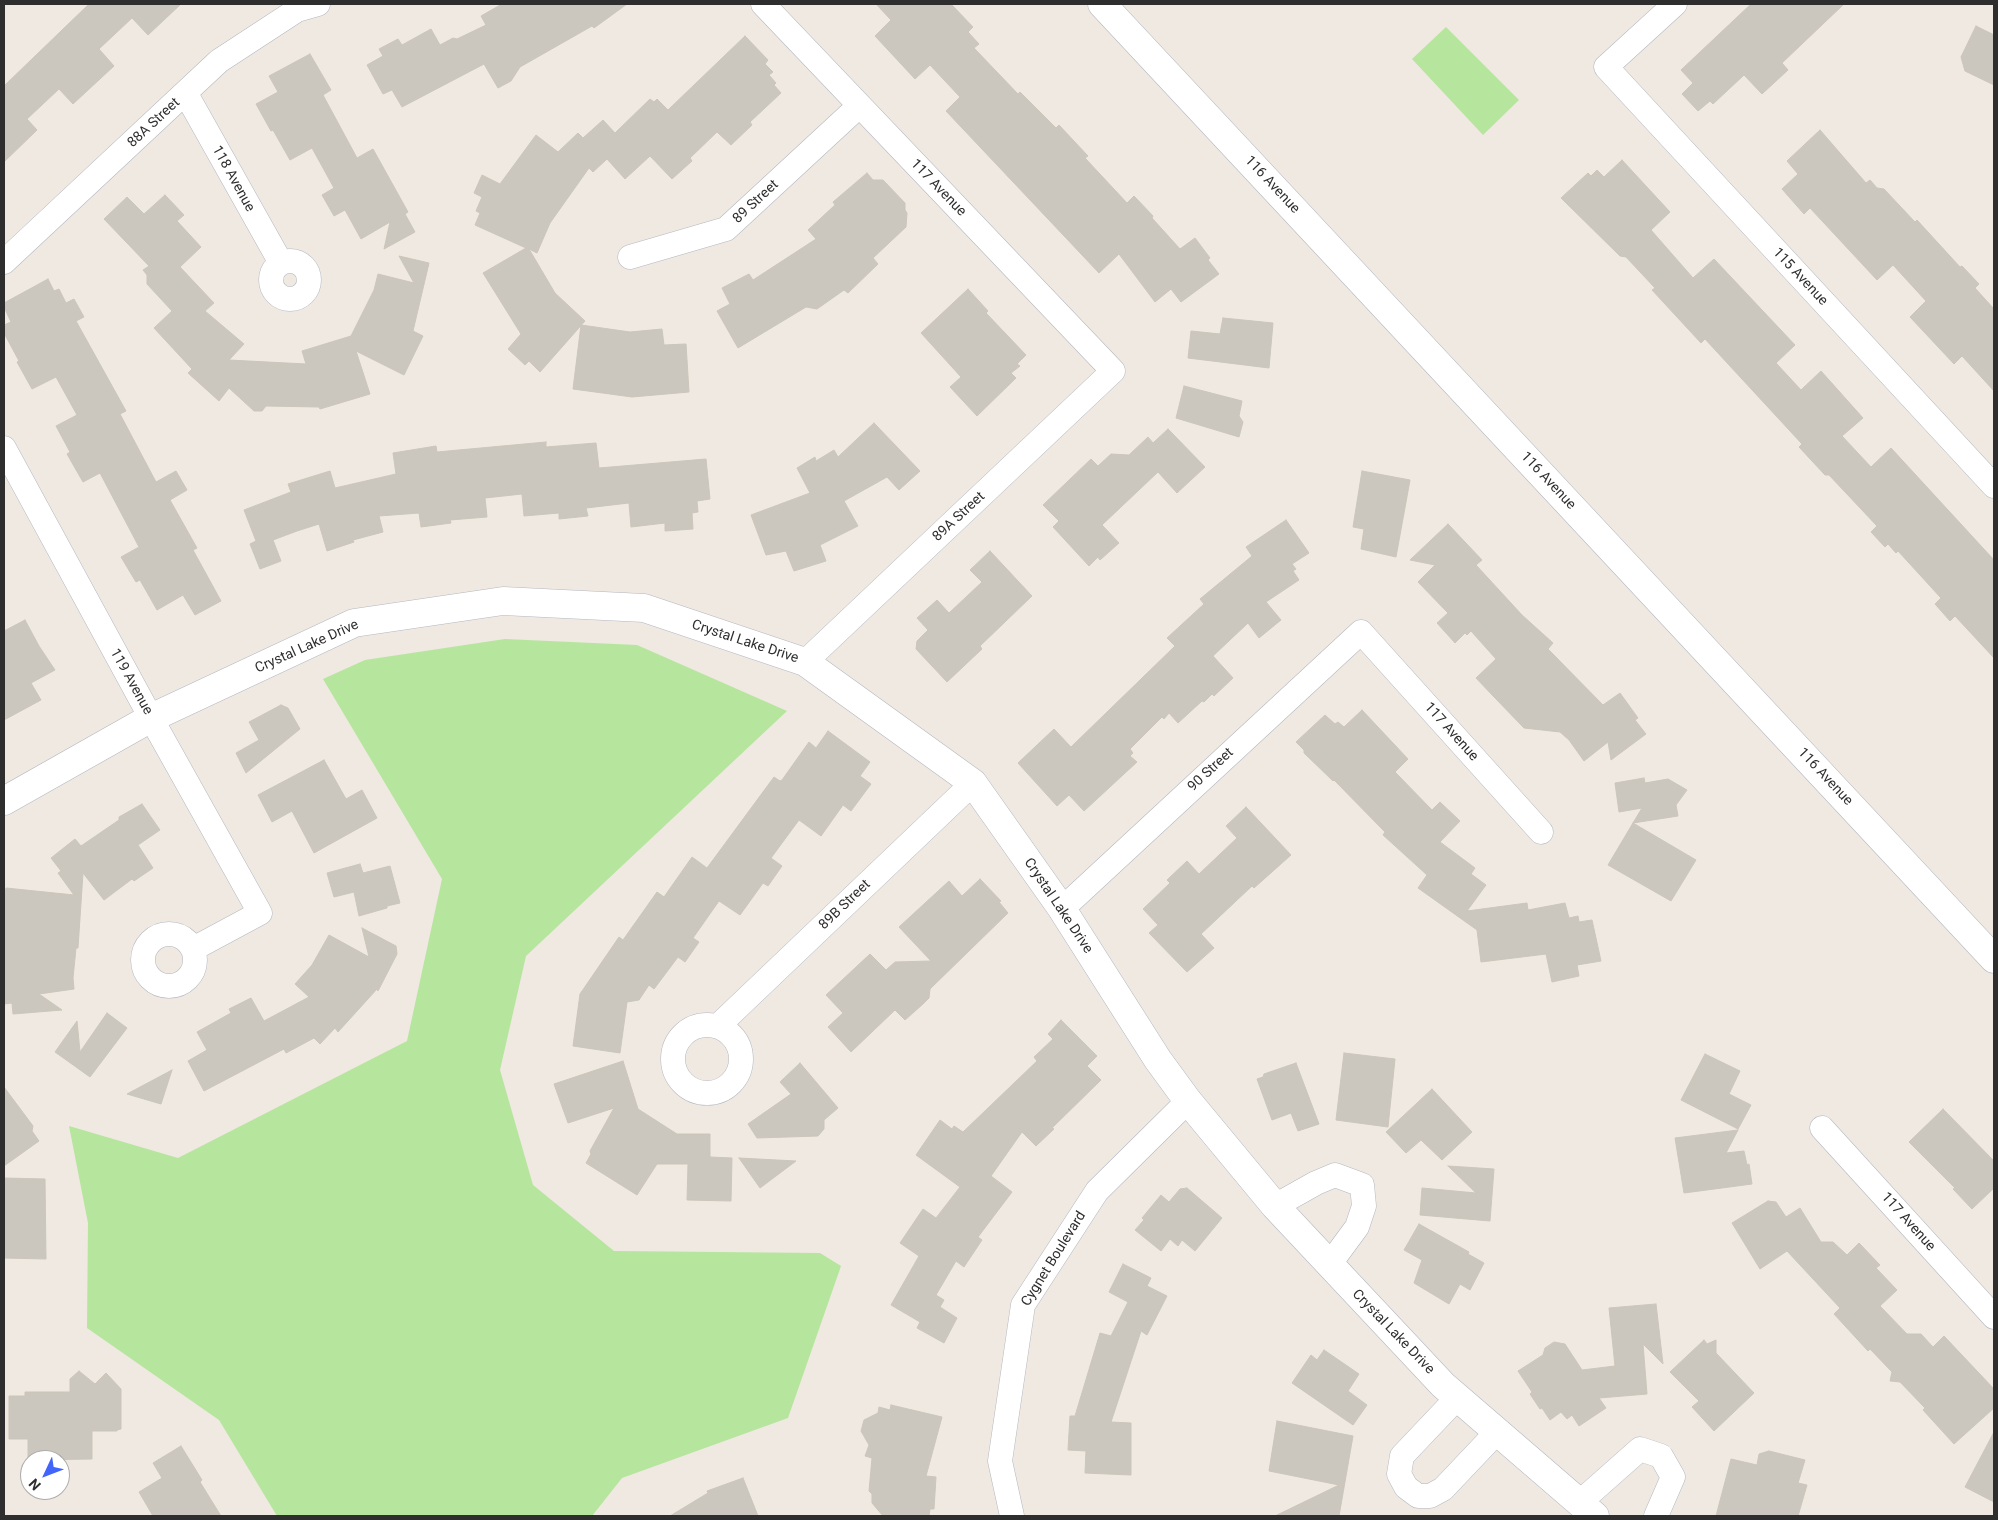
<!DOCTYPE html>
<html>
<head>
<meta charset="utf-8">
<style>
	body { margin:0 }
	#map { position:relative; width:1998px; height:1520px; overflow:hidden; background:#efe9e1; font-family:Roboto,sans-serif }
	canvas { display:block }
	.frame { position:absolute; inset:0; border:5px solid #2e2e2e; pointer-events:none }
	.north { position:absolute; left:20px; top:1450px; width:50px; height:50px; box-sizing:border-box; background:#fff; border:1px solid #ababab; border-radius:50%; rotate:227deg; font-size:14px; font-weight:700; line-height:20px; text-align:center; color:#2e2e2e }
	.north::after { content:''; display:block; margin:auto; width:18px; height:22px; background:#4264fb; clip-path:polygon(50% 0,100% 100%,50% 72%,0 100%) }
</style>
</head>
<body>
<div id="map">
<canvas width="1998" height="1520"></canvas>
<div class="frame"></div>
<div class="north">N</div>
</div>
<script>
const ctx = document.querySelector('canvas').getContext('2d');
ctx.lineJoin = 'round';
function fillPath(path, color) { ctx.fillStyle = color; ctx.fill(path, 'evenodd'); }
const shape = rows => new Path2D(rows.map(r => 'M' + r).join(''));
function stroke(path, color, width, dash) { ctx.strokeStyle = color; ctx.lineWidth = width; ctx.lineCap = dash ? 'butt' : 'round'; ctx.setLineDash(dash || []); ctx.stroke(path); }
function label(font, color, halo, rows, align = 'center') {
  ctx.font = font + ' Roboto,sans-serif'; ctx.lineWidth = 5; ctx.setLineDash([]); ctx.textBaseline = 'middle'; ctx.strokeStyle = halo; ctx.fillStyle = color; for (const [text, x, y, turn = 0] of rows) {
    ctx.save(); ctx.translate(x, y); ctx.rotate((+turn || 0) * Math.PI / 180); ctx.textAlign = isNaN(turn) ? turn : align; if (halo) ctx.strokeText(text, 0, 0); ctx.fillText(text, 0, 0); ctx.restore();
  }
}
fillPath(shape([
	[1446,27,1519,100,1483,135,1412,59],
	[505,639,637,645,787,711,526,956,500,1070,533,1185,614,1251,820,1253,841,1266,788,1418,622,1478,592,1516,277,1516,219,1420,87,1328,88,1223,69,1126,178,1158,407,1041,442,879,323,679,365,660]
]), '#b6e59e');
const building = shape([
	[89,4,181,4,148,35,132,18,99,49,114,66,73,104,59,89,27,119,37,130,4,162,4,86,89,4],
	[502,4,627,4,594,28,592,26,520,67,511,81,498,88,484,64,402,107,392,90,383,94,367,65,383,56,379,49,398,39,402,45,431,29,440,45,453,38,457,39,486,25,481,16,502,4],
	[876,4,951,4,973,27,968,32,979,44,974,48,1018,94,1020,92,1056,128,1059,125,1088,156,1085,158,1127,203,1134,196,1153,216,1152,218,1180,249,1195,238,1210,258,1208,260,1219,274,1181,302,1171,289,1155,302,1119,254,1099,273,946,111,960,97,930,65,915,79,875,36,891,20,876,4],
	[1751,4,1844,4,1782,63,1788,70,1762,94,1744,75,1713,104,1710,101,1698,111,1682,94,1693,83,1681,70,1751,4],
	[1976,26,1994,35,1994,85,1965,71,1961,57,1976,26],
	[745,36,768,60,765,64,773,72,769,75,776,83,774,85,781,93,750,122,752,125,731,145,717,132,690,158,692,161,672,179,650,156,625,179,607,159,593,172,589,168,550,223,537,253,529,249,555,293,585,321,540,372,529,361,525,365,508,349,521,334,483,273,526,248,475,225,480,213,476,211,482,197,474,193,482,175,500,184,536,135,558,152,578,133,583,138,603,120,615,133,650,99,654,102,657,99,668,110,745,36],
	[310,54,331,90,323,95,357,158,373,149,408,212,405,214,415,232,384,249,390,222,361,239,345,210,334,216,322,195,334,188,312,148,290,160,273,130,271,131,256,104,278,92,269,76,310,54],
	[1820,130,1866,183,1870,180,1877,188,1884,189,1915,222,1917,220,1960,267,1962,266,1979,284,1975,288,1994,309,1994,391,1962,356,1954,364,1910,317,1926,301,1893,265,1877,280,1810,208,1804,214,1782,189,1798,174,1787,161,1820,130],
	[1622,160,1670,212,1651,230,1693,278,1714,259,1795,345,1776,363,1801,390,1821,371,1863,418,1842,436,1871,467,1891,448,1994,560,1994,658,1955,616,1950,621,1935,604,1941,598,1898,551,1896,553,1888,544,1885,547,1871,532,1877,526,1829,475,1825,475,1799,447,1802,444,1705,339,1701,343,1652,290,1655,288,1626,257,1620,256,1561,198,1588,173,1591,176,1597,170,1604,177,1622,160],
	[867,173,873,180,883,180,905,203,905,210,907,213,906,227,873,258,878,264,848,293,844,290,817,309,806,307,738,348,717,311,730,304,722,288,749,274,753,280,816,239,808,230,835,205,833,202,867,173],
	[165,195,184,215,177,221,201,247,180,267,214,303,205,311,244,344,229,360,306,364,302,351,351,336,374,290,378,274,414,283,399,256,429,263,413,331,423,336,404,375,356,351,370,394,320,409,319,407,266,406,262,411,254,411,229,388,219,401,188,373,192,369,154,328,172,311,147,284,147,275,143,270,149,266,104,219,127,197,144,214,165,195],
	[48,279,54,291,59,289,66,303,74,299,84,317,76,321,126,411,120,414,156,482,176,471,187,490,170,500,197,548,193,550,221,601,195,615,183,595,157,610,140,580,136,582,121,557,139,547,100,473,83,482,67,454,70,452,56,426,77,415,56,377,32,389,17,362,19,361,4,333,4,325,11,322,4,307,4,303,48,279],
	[968,289,988,311,986,313,1026,355,1017,364,1020,366,1011,373,1016,378,977,416,950,387,961,377,921,333,968,289],
	[1223,318,1273,323,1269,368,1188,358,1191,331,1220,334,1223,318],
	[581,325,630,332,662,329,664,345,686,344,689,392,632,397,573,389,581,325],
	[1184,386,1242,401,1239,416,1243,422,1239,437,1176,418,1184,386],
	[874,423,920,471,899,490,887,477,844,501,858,526,820,545,826,561,794,571,786,551,766,555,751,515,810,493,797,468,815,457,816,461,834,450,838,457,874,423],
	[1168,429,1205,467,1177,493,1158,472,1102,525,1119,543,1100,560,1098,557,1089,566,1053,527,1059,521,1043,505,1091,459,1098,466,1111,454,1129,455,1148,437,1153,443,1168,429],
	[546,442,546,447,596,443,599,468,706,459,710,499,697,501,698,512,692,513,693,529,665,531,665,523,631,527,629,503,586,508,588,516,559,519,559,513,524,516,522,494,485,498,487,517,450,520,451,523,421,527,419,513,379,516,383,532,353,540,354,542,327,551,319,524,297,531,273,540,281,561,260,569,250,544,256,541,244,510,291,492,288,484,330,471,335,488,396,474,393,453,436,446,437,452,546,442],
	[1362,471,1410,480,1396,557,1361,549,1364,529,1353,527,1362,471],
	[1286,520,1309,553,1292,564,1296,569,1293,571,1299,580,1266,602,1281,620,1259,638,1248,623,1213,656,1233,678,1214,696,1212,694,1204,702,1202,701,1178,723,1169,713,1164,719,1162,717,1130,749,1133,753,1130,756,1137,762,1084,811,1069,795,1057,806,1018,763,1054,729,1071,747,1175,646,1167,638,1204,604,1200,599,1252,556,1246,547,1286,520],
	[1448,524,1482,560,1476,565,1522,615,1553,643,1548,649,1603,705,1620,693,1638,718,1635,720,1646,734,1611,760,1608,742,1584,761,1569,740,1560,732,1524,728,1495,698,1476,678,1496,659,1471,631,1467,635,1465,633,1455,643,1437,623,1448,613,1418,582,1435,565,1410,560,1448,524],
	[990,551,1032,596,980,646,982,649,947,682,916,649,917,641,928,630,917,618,937,600,949,613,982,582,970,570,990,551],
	[25,620,39,646,55,670,31,683,41,700,4,720,4,631,25,620],
	[281,705,288,708,300,729,246,773,236,753,259,740,249,722,281,705],
	[1362,710,1408,759,1395,772,1432,810,1440,802,1460,821,1440,842,1475,868,1471,874,1486,885,1467,911,1527,903,1528,910,1565,903,1569,918,1578,916,1579,922,1592,920,1601,961,1577,965,1579,976,1552,982,1546,954,1481,962,1477,930,1418,888,1427,875,1383,835,1385,832,1334,780,1333,781,1304,753,1304,750,1296,742,1325,715,1335,724,1338,722,1344,727,1362,710],
	[828,731,870,762,860,776,871,784,851,811,843,805,821,836,799,820,771,858,782,866,768,886,763,883,740,915,719,901,693,938,699,942,685,962,678,957,654,989,649,985,639,1000,627,1002,620,1053,573,1046,580,994,619,937,623,940,657,892,664,897,692,857,707,868,774,777,780,781,782,780,809,742,816,748,828,731],
	[324,760,346,799,362,790,377,818,314,853,292,811,272,822,258,795,324,760],
	[1644,778,1645,783,1668,779,1687,790,1676,805,1678,816,1633,823,1642,808,1619,812,1615,783,1644,778],
	[142,804,160,830,138,845,153,868,134,881,132,879,104,900,83,873,78,948,76,948,73,978,74,989,39,994,62,1010,13,1014,12,1003,4,1004,4,894,5,894,6,888,74,895,58,873,61,871,51,858,75,839,81,846,119,820,119,817,142,804],
	[1246,807,1291,855,1254,888,1252,886,1201,934,1214,948,1187,972,1149,933,1158,925,1143,909,1170,883,1167,880,1187,861,1199,874,1237,838,1226,826,1246,807],
	[1633,823,1696,860,1671,901,1608,865,1633,823],
	[360,864,363,873,390,866,400,903,387,906,387,908,359,916,354,892,334,897,327,873,360,864],
	[980,879,1001,901,999,902,1008,913,930,989,929,998,923,1004,905,1020,895,1010,851,1052,828,1027,843,1013,826,995,870,954,886,970,895,962,931,961,899,927,949,881,962,896,980,879],
	[362,928,396,946,397,954,378,991,377,989,338,1032,335,1028,320,1044,314,1038,286,1053,284,1049,204,1091,188,1061,207,1050,197,1032,231,1013,229,1009,251,998,264,1021,309,997,295,984,312,965,329,935,369,957,362,928],
	[107,1013,127,1028,90,1077,55,1052,77,1021,80,1052,107,1013],
	[1061,1020,1097,1056,1087,1066,1101,1080,1052,1128,1054,1129,1036,1146,1022,1132,991,1176,1012,1192,978,1237,982,1240,964,1267,956,1261,936,1295,944,1300,940,1307,957,1318,944,1343,917,1328,920,1322,891,1305,919,1256,900,1243,923,1209,936,1218,960,1187,916,1155,940,1120,952,1129,954,1126,963,1132,1037,1061,1034,1057,1053,1039,1048,1034,1061,1020],
	[1344,1053,1395,1059,1388,1127,1336,1120,1344,1053],
	[1705,1054,1740,1071,1729,1094,1751,1105,1738,1129,1681,1100,1705,1054],
	[623,1061,638,1109,677,1134,710,1134,710,1157,732,1158,731,1201,687,1200,688,1164,657,1164,637,1195,586,1163,591,1154,590,1151,614,1108,568,1123,554,1084,623,1061],
	[800,1063,838,1108,824,1120,824,1129,818,1136,757,1138,748,1124,791,1094,780,1082,800,1063],
	[1296,1063,1319,1124,1298,1131,1291,1113,1272,1120,1257,1079,1263,1077,1264,1074,1296,1063],
	[172,1070,161,1104,127,1094,172,1070],
	[4,1087,33,1126,32,1131,39,1141,4,1166,4,1087],
	[1432,1089,1472,1132,1442,1160,1421,1140,1406,1153,1386,1132,1432,1089],
	[1943,1109,1994,1161,1994,1188,1972,1209,1953,1189,1955,1188,1909,1142,1943,1109],
	[1738,1130,1726,1153,1744,1151,1747,1165,1749,1164,1752,1184,1684,1193,1675,1138,1738,1130],
	[739,1158,796,1161,760,1188,739,1158],
	[1448,1166,1494,1169,1490,1221,1420,1215,1422,1188,1476,1193,1448,1166],
	[4,1178,45,1179,46,1259,4,1258,4,1178],
	[1187,1188,1222,1218,1195,1251,1182,1240,1178,1246,1170,1239,1161,1251,1135,1230,1144,1220,1142,1218,1161,1195,1169,1202,1180,1189,1187,1188],
	[1768,1201,1776,1202,1786,1217,1800,1208,1821,1242,1833,1242,1847,1255,1859,1243,1880,1265,1876,1268,1897,1290,1880,1306,1907,1334,1921,1334,1933,1347,1944,1336,1994,1389,1994,1408,1954,1444,1923,1410,1925,1408,1900,1382,1890,1381,1892,1372,1870,1349,1868,1351,1834,1314,1840,1308,1787,1251,1760,1269,1732,1223,1768,1201],
	[1419,1224,1469,1252,1468,1254,1484,1263,1470,1290,1460,1284,1449,1304,1414,1283,1422,1260,1404,1250,1419,1224],
	[1123,1264,1151,1278,1147,1286,1167,1296,1147,1335,1141,1331,1111,1422,1131,1423,1131,1475,1085,1473,1086,1451,1068,1450,1070,1416,1075,1416,1100,1333,1111,1336,1128,1302,1109,1292,1123,1264],
	[1656,1304,1663,1364,1643,1344,1647,1394,1599,1398,1606,1408,1579,1426,1572,1415,1567,1419,1561,1412,1550,1420,1542,1408,1540,1409,1530,1394,1532,1392,1518,1371,1543,1355,1545,1348,1554,1342,1565,1344,1582,1370,1615,1366,1609,1308,1656,1304],
	[1704,1340,1707,1344,1716,1340,1716,1353,1754,1393,1714,1431,1692,1407,1699,1401,1670,1372,1704,1340],
	[1324,1350,1359,1374,1348,1391,1367,1405,1353,1425,1292,1383,1311,1355,1317,1360,1324,1350],
	[79,1371,95,1384,106,1373,121,1389,121,1429,117,1430,117,1431,92,1431,92,1459,28,1460,28,1439,9,1439,9,1396,25,1396,25,1392,70,1392,70,1379,79,1371],
	[891,1405,942,1417,926,1476,936,1477,934,1509,930,1509,929,1516,883,1516,872,1503,872,1494,869,1491,872,1458,865,1456,869,1445,861,1431,864,1420,878,1413,879,1407,890,1410,891,1405],
	[1277,1421,1353,1436,1339,1516,1275,1516,1339,1485,1269,1471,1277,1421],
	[1994,1432,1994,1502,1965,1487,1994,1432],
	[181,1446,202,1480,200,1482,221,1516,153,1516,139,1492,162,1478,153,1463,181,1446],
	[1769,1451,1805,1460,1798,1483,1807,1485,1798,1516,1716,1516,1731,1459,1757,1465,1759,1454,1769,1451],
	[743,1478,758,1516,670,1516,708,1493,707,1491,743,1478]
]);
fillPath(building, '#cbc7bf');
stroke(building, '#cbc5ba', 1);
const minor = shape([
	[763,4,1113,371,805,662],
	[1675,4,1606,67,1994,486],
	[186,94,281,263],
	[630,257,726,229,859,106],
	'271 280a19 19 0 1 1 38 0a19 19 0 1 1-38 0Z',
	[4,262,219,61,297,10,318,4],
	[4,448,151,718,260,913,193,949],
	[1062,909,1361,632,1541,832],
	'143 960a26 26 0 1 1 52 0a26 26 0 1 1-52 0Z',
	'673 1059a34 34 0 1 1 68 0a34 34 0 1 1-68 0Z',
	[718,1026,973,783],
	[1822,1128,1994,1317],
	[1275,1206,1316,1183,1335,1175,1362,1185,1364,1206,1357,1227,1329,1265],
	[1457,1398,1402,1456,1399,1474,1406,1487,1418,1496,1430,1496,1443,1489,1497,1432],
	[1579,1503,1640,1449,1661,1456,1673,1477,1656,1516],
	[1012,1516,1000,1461,1023,1305,1097,1191,1188,1101]
]);
const tertiary = shape([
	[4,801,151,718,354,623,503,601,644,608,805,662,973,783,1062,909,1158,1060,1188,1101,1275,1206,1443,1385,1595,1516]
]);
const secondary = shape([
	[1102,4,1994,959]
]);
stroke(minor, '#b4b7c1', 25);
stroke(tertiary, '#b4b7c1', 29);
stroke(secondary, '#b4b7c1', 29);
stroke(minor, '#fff', 24);
stroke(tertiary, '#fff', 28);
stroke(secondary, '#fff', 28);
label('14px', '#2e2e2e', '#fff', [
	["88A Street",154,123,-43],
	["118 Avenue",233,179,61],
	["116 Avenue",1272,185,47],
	["117 Avenue",938,188,46],
	["89 Street",756,202,-43],
	["115 Avenue",1800,277,47],
	["116 Avenue",1548,481,47],
	["89A Street",959,517,-43],
	["Crystal Lake Drive",745,642,18],
	["Crystal Lake Drive",307,647,-24],
	["119 Avenue",131,682,61],
	["117 Avenue",1451,732,48],
	["90 Street",1211,770,-43],
	["116 Avenue",1825,777,47],
	["89B Street",845,905,-44],
	["Crystal Lake Drive",1058,906,56],
	["117 Avenue",1908,1222,48],
	["Cygnet Boulevard",1054,1259,-58],
	["Crystal Lake Drive",1393,1332,46]
]);
</script>
</body>
</html>
